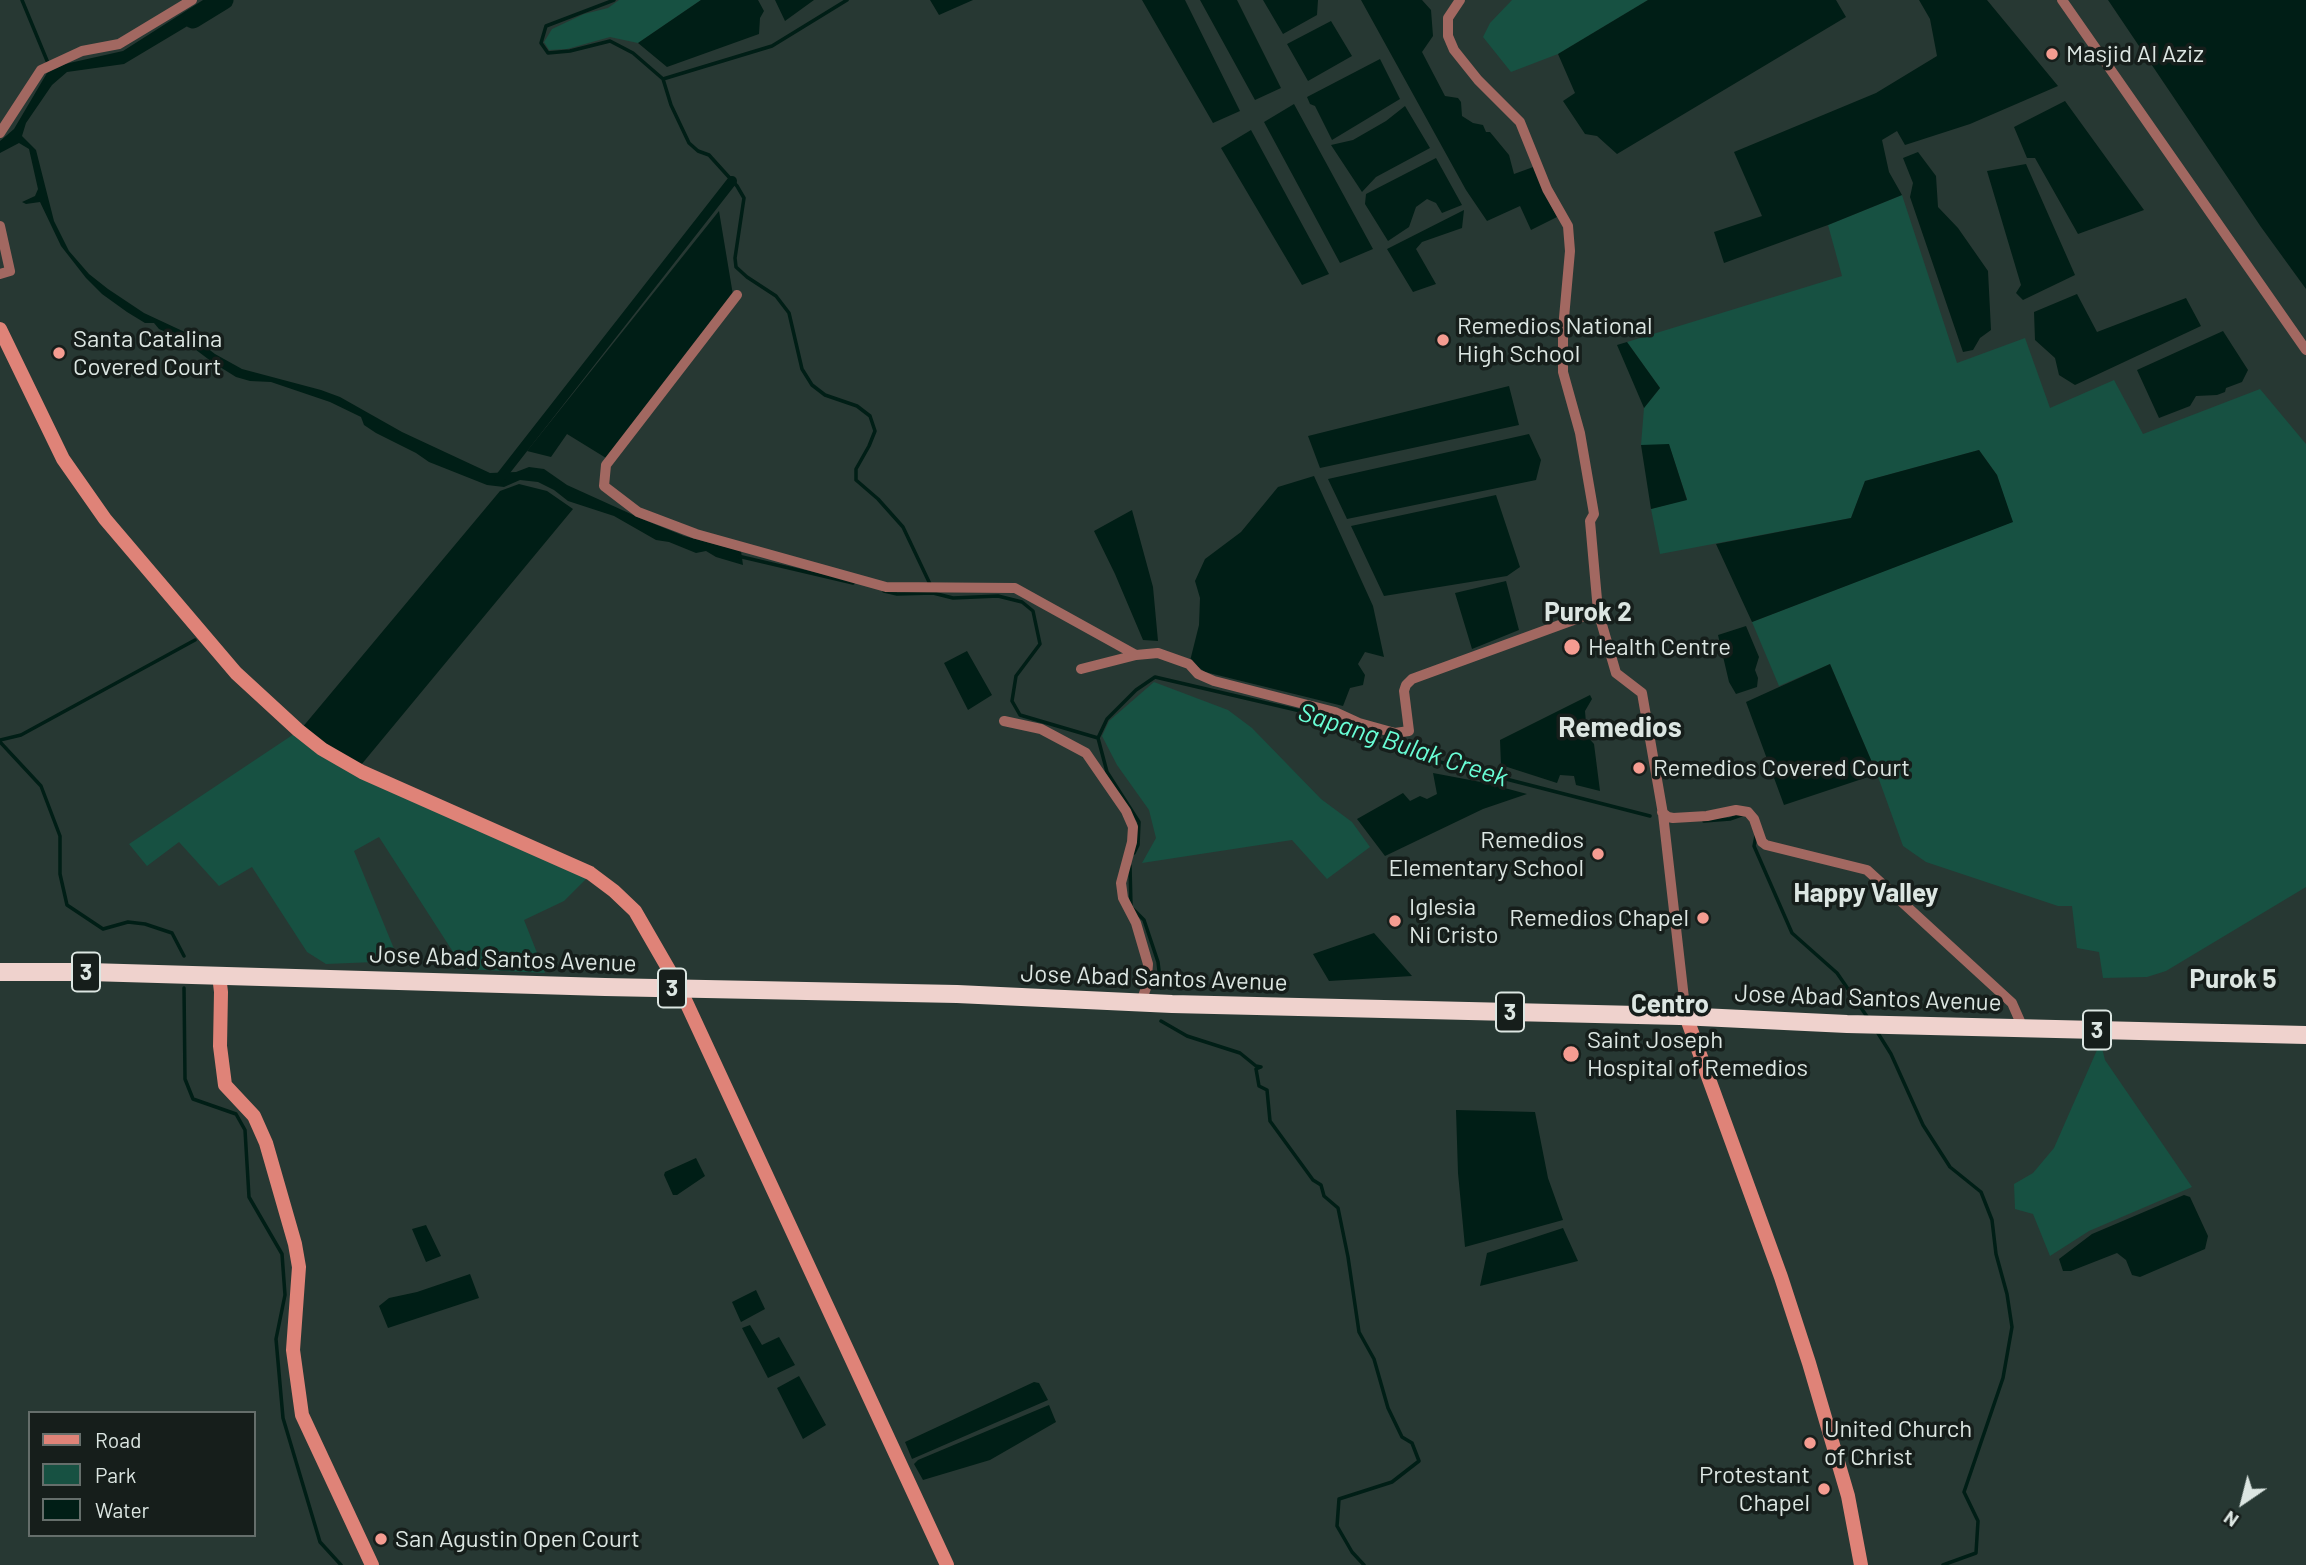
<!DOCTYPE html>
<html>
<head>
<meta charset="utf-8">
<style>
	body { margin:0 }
	#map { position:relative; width:2306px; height:1565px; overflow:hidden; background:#273833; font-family:Barlow,sans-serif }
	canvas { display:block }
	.legend { position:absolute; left:28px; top:1411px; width:228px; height:126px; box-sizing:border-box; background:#161e1b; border:2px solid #656e6b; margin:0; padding:9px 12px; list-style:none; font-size:21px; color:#dce6e2 }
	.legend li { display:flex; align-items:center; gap:14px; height:35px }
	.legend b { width:35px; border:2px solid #656e6b }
	.north { position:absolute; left:2208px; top:1467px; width:70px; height:70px; -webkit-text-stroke:5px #161e1b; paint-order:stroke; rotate:215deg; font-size:19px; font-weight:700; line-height:28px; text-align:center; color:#dce6e2 }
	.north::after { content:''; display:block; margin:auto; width:24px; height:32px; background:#dce6e2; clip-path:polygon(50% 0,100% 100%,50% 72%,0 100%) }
</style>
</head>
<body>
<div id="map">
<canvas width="2306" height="1565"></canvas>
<ul class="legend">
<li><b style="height:9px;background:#df8378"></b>Road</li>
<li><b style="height:19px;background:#175142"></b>Park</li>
<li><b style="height:19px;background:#001e16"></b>Water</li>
</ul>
<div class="north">N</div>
</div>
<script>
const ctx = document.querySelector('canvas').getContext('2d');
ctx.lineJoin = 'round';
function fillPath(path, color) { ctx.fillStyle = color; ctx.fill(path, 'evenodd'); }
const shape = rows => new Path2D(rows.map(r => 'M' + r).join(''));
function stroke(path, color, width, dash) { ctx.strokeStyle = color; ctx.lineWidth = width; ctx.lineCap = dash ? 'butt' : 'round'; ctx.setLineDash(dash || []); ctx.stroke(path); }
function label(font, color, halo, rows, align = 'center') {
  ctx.font = font + ' Barlow,sans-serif'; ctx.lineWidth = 7; ctx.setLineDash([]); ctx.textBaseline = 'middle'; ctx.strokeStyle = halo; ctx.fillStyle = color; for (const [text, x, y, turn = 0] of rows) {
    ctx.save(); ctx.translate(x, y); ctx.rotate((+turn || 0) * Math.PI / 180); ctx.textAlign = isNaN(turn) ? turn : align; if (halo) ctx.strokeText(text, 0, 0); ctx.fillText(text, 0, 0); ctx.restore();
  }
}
fillPath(shape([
	[619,0,701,0,638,43,610,37,567,49,549,50,544,42,552,29,584,14,608,8],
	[1512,0,1648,0,1558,54,1511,72,1483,37,1490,23],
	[1902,195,1957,363,2025,338,2050,408,2114,380,2143,434,2260,389,2306,444,2306,887,2166,971,2147,977,2103,978,2099,952,2077,948,2072,906,2058,906,1926,862,1903,846,1877,774,1830,664,1779,686,1752,622,2012,522,1997,475,1979,450,1865,481,1851,518,1660,554,1651,509,1687,499,1669,445,1641,445,1644,408,1660,388,1627,342,1842,276,1828,225],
	[1154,682,1228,710,1252,728,1321,799,1352,822,1370,847,1327,879,1292,840,1142,863,1156,838,1149,810,1117,765,1102,736,1109,721],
	[294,734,589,876,564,901,524,920,545,973,464,969,379,837,354,851,399,961,326,964,307,952,252,867,219,886,179,842,147,866,129,844],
	[2102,1048,2105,1060,2192,1187,2089,1231,2050,1256,2033,1214,2015,1209,2014,1184,2033,1173,2054,1148,2097,1050]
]), '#175142');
fillPath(shape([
	[203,0,211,0,216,9,124,64,67,72,52,85,26,123,22,136,36,150,54,221,69,251,89,274,108,289,144,313,189,334,215,354,242,369,321,390,340,397,402,432,490,473,516,472,529,467,544,469,567,485,642,519,684,536,741,551,743,565,716,557,706,551,696,553,669,542,656,540,614,516,568,501,554,490,538,482,520,480,504,487,487,485,429,462,416,453,376,433,364,425,361,417,330,402,271,382,250,381,236,377,212,362,183,340,159,329,154,323,145,323,127,312,102,294,86,278,61,246,40,202,26,204,22,202,35,196,38,189,29,149,19,143,0,153,0,141,14,129,47,73,65,64,123,51],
	[701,0,758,0,764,11,760,18,759,34,667,67,638,43],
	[775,0,814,0,785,21],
	[930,0,973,0,939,15],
	[1142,0,1185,0,1240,111,1213,123],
	[1200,0,1237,0,1281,88,1255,100],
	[1263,0,1318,0,1317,15,1283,34],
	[1361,0,1422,0,1431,10,1433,36,1422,52,1445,96,1458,98,1461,102,1462,116,1473,123,1483,125,1486,132,1490,132,1509,155,1514,174,1536,166,1546,196,1557,217,1531,230,1520,206,1487,221,1466,190],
	[1648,0,1836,0,1846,17,1617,154,1597,136,1585,134,1563,101,1575,93,1558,54],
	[1919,0,1987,0,2058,86,1970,124,1905,145,1897,131,1882,140,1889,172,1902,195,1828,225,1724,263,1714,232,1762,216,1734,152,1876,93,1937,56,1930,19],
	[2108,0,2306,0,2306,289,2261,227],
	[1331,21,1352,56,1308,81,1287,44],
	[1380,59,1400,99,1332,140,1315,106,1310,104,1307,97],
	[2065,101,2144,210,2078,234,2035,158,2027,158,2014,127],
	[1294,104,1373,249,1340,263,1264,122],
	[1405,106,1430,148,1376,177,1362,192,1331,145,1353,140,1386,121],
	[1251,130,1329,274,1302,285,1221,148],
	[1918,152,1936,176,1938,207,1958,228,1988,271,1991,330,1980,338,1973,350,1963,352,1910,197,1913,183,1903,158],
	[1436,158,1462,205,1442,213,1436,203,1427,199,1416,207,1409,227,1388,241,1365,204,1366,194],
	[2026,164,2075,275,2023,300,2016,293,2021,285,1987,171],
	[1464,210,1462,228,1422,242,1416,249,1436,284,1413,292,1387,249],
	[719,211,733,295,606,458,567,434,551,457,527,451],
	[2077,294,2097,332,2186,298,2201,326,2075,385,2059,375,2055,358,2035,340,2034,312],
	[2223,331,2248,370,2242,382,2226,388,2225,392,2217,395,2196,396,2190,406,2159,418,2137,370],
	[1627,342,1660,388,1644,408,1617,345],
	[1509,386,1519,425,1320,468,1308,436],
	[1529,434,1541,460,1536,480,1347,519,1328,479],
	[1669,444,1687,500,1651,509,1641,445],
	[1979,450,1997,475,2013,522,1752,622,1716,544,1851,518,1865,481],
	[1314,476,1373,606,1384,657,1365,652,1358,664,1365,675,1363,685,1350,688,1343,706,1205,672,1190,661,1199,625,1200,598,1195,581,1205,559,1241,532,1278,487],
	[519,484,547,491,573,509,361,765,301,729,500,491],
	[1496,495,1520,567,1507,576,1384,596,1351,526],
	[1132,510,1153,587,1158,641,1143,640,1115,574,1094,531],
	[1506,581,1519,630,1472,649,1455,593],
	[1746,626,1759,657,1755,670,1758,678,1757,687,1736,694,1729,682,1718,635],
	[967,651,992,695,968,710,944,663],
	[1830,664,1877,774,1784,805,1746,702],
	[1590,695,1592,699,1585,711,1587,736,1594,744,1600,791,1576,785,1574,776,1560,775,1557,783,1501,765,1500,740],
	[1433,773,1486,783,1527,794,1483,809,1385,856,1357,819,1403,793,1410,801,1420,796,1427,799,1437,794],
	[1374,933,1412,976,1329,981,1313,954],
	[1456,1110,1535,1112,1548,1178,1563,1220,1465,1247,1458,1173],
	[696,1158,705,1176,677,1195,673,1195,664,1175,665,1172],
	[2184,1195,2190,1197,2208,1236,2205,1249,2140,1277,2132,1275,2126,1260,2117,1253,2071,1271,2063,1271,2059,1259,2092,1234],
	[426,1225,441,1256,426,1262,412,1229],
	[1563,1228,1578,1261,1480,1286,1487,1253],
	[470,1274,479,1298,388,1328,379,1306,389,1298,417,1292],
	[756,1290,765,1309,741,1322,732,1302],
	[750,1325,762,1345,779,1337,795,1365,768,1378,742,1328],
	[799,1376,826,1425,803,1439,777,1388],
	[1034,1382,1039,1383,1048,1400,912,1459,905,1442],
	[1049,1405,1056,1422,990,1460,923,1480,914,1464,918,1460]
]), '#001e16');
stroke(shape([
	[22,0,48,63],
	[614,0,546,26,541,43,548,53,570,51,610,41,633,53,663,79,671,105,689,143,698,151,709,155,737,186,744,198,735,258,736,267,747,277,776,296,789,313,802,369,812,385,825,395,857,406,870,416,875,431,869,446,856,469,856,480,878,499,903,527,930,584],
	[663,79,772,46,847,0],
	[738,556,853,583],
	[884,591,897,594,933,593,953,598,998,596,1022,602,1033,611,1040,644,1016,676,1012,701,1020,715,1098,738],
	[0,740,21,735,195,640],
	[0,742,41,786,60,836,60,874,67,905,103,929,128,922,145,924,172,933,184,956],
	[1704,821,1730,819,1744,814],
	[1756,836,1754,846,1792,933,1837,973,1868,1018],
	[1134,853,1138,845,1139,822,1107,772,1098,738,1107,719,1136,690,1155,677,1309,713,1432,760,1650,816],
	[1130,866,1131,907,1144,920,1158,962,1161,988],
	[184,988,185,1079,193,1099,236,1114,245,1130,249,1197,282,1254,285,1295,276,1339,283,1418,320,1542,341,1565],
	[1161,1021,1187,1036,1240,1053,1256,1066,1261,1067,1256,1069,1259,1086,1267,1090,1270,1121,1313,1180,1321,1185,1324,1196,1338,1208,1348,1257,1359,1332,1374,1359,1388,1408,1402,1437,1412,1443,1419,1461,1392,1482,1339,1499,1337,1526,1352,1552,1364,1565],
	[1876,1030,1891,1054,1923,1125,1950,1167,1981,1192,1992,1220,1996,1254,2007,1294,2012,1327,2003,1378,1964,1492,1978,1521,1976,1553,1943,1565]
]), '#001e16', 3.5);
stroke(shape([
	[499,479,732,181]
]), '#001e16', 10);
stroke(shape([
	[193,19,224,0]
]), '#001e16', 19);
stroke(shape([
	[1460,0,1448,18,1448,36,1454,50,1478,80,1520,122,1547,189,1568,226,1570,251,1563,329,1563,372,1580,433,1594,514,1590,521,1598,611,1616,673,1642,693,1663,814,1686,1016],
	[2062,0,2306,350],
	[0,133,41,70,82,51,119,44,192,0],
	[0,226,10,271,0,274],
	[737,295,606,465,604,486,638,512,696,534,886,587,1015,588,1136,655],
	[1081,669,1136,655,1158,653,1189,664,1198,674,1214,681,1335,712,1359,723,1395,733,1409,731,1404,691,1406,685,1412,679,1598,611],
	[1004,721,1041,729,1086,753,1126,811,1133,827,1132,842,1121,883,1123,898,1136,923,1148,964,1146,988,1141,1002],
	[1662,812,1668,817,1673,818,1707,816,1736,810,1748,812,1754,819,1762,842,1766,845,1867,870,2012,1003,2023,1028]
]), '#a26861', 10);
stroke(shape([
	[0,329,63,459,105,519,236,673,298,730,322,749,362,772,590,873,614,891,635,911,680,989,947,1565],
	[219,975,221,992,220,1046,225,1085,254,1116,266,1143,295,1244,299,1267,293,1350,302,1415,372,1565],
	[1686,1016,1781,1277,1809,1363,1848,1496,1861,1565]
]), '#df8378', 14);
stroke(shape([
	[0,972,89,972,605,987,957,994,1172,1004,1680,1016,1847,1024,2306,1035]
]), '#efd2cd', 18);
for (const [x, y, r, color] of [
	[2052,54,7,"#f59c91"],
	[1443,340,7,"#f59c91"],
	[59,353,7,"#f59c91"],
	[1572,647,9,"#f59c91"],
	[1639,768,7,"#f59c91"],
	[1598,854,7,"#f59c91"],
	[1703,918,7,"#f59c91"],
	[1395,921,7,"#f59c91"],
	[1571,1054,9,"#f59c91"],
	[1810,1443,7,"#f59c91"],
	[1824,1489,7,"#f59c91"],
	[381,1539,7,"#f59c91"]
]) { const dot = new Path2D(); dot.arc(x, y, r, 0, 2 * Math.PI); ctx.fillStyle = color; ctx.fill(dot); stroke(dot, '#161e1b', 2.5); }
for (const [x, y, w] of [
	[86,972,28],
	[672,988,28],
	[1510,1012,28],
	[2097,1030,28]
]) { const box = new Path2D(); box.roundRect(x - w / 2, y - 19.5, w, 39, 5); ctx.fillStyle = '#161e1b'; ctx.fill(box); stroke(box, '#dce6e2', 2); }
label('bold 23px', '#dce6e2', null, [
	["3",86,972],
	["3",672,988],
	["3",1510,1012],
	["3",2097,1030]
]);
label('24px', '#dce6e2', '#161e1b', [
	["Masjid Al Aziz",2066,54],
	["Remedios National",1457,326],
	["High School",1457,354],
	["Santa Catalina",73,339],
	["Covered Court",73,367],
	["Health Centre",1588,647],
	["Remedios Covered Court",1653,768],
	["Remedios",1584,840,"right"],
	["Elementary School",1584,868,"right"],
	["Iglesia",1409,907],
	["Ni Cristo",1409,935],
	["Remedios Chapel",1689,918,"right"],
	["Saint Joseph",1587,1040],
	["Hospital of Remedios",1587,1068],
	["United Church",1824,1429],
	["of Christ",1824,1457],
	["Protestant",1810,1475,"right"],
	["Chapel",1810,1503,"right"],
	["San Agustin Open Court",395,1539]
], 'left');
label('24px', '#dce6e2', '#161e1b', [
	["Jose Abad Santos Avenue",503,959,2],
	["Jose Abad Santos Avenue",1154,978,2],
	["Jose Abad Santos Avenue",1868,998,2]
]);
label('bold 26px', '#dce6e2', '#161e1b', [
	["Purok 2",1588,612],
	["Happy Valley",1866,893],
	["Purok 5",2233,979],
	["Centro",1670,1004]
]);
label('italic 26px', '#69fed6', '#161e1b', [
	["Sapang Bulak Creek",1403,745,18]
]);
label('bold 28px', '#dce6e2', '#161e1b', [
	["Remedios",1620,728]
]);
</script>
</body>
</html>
